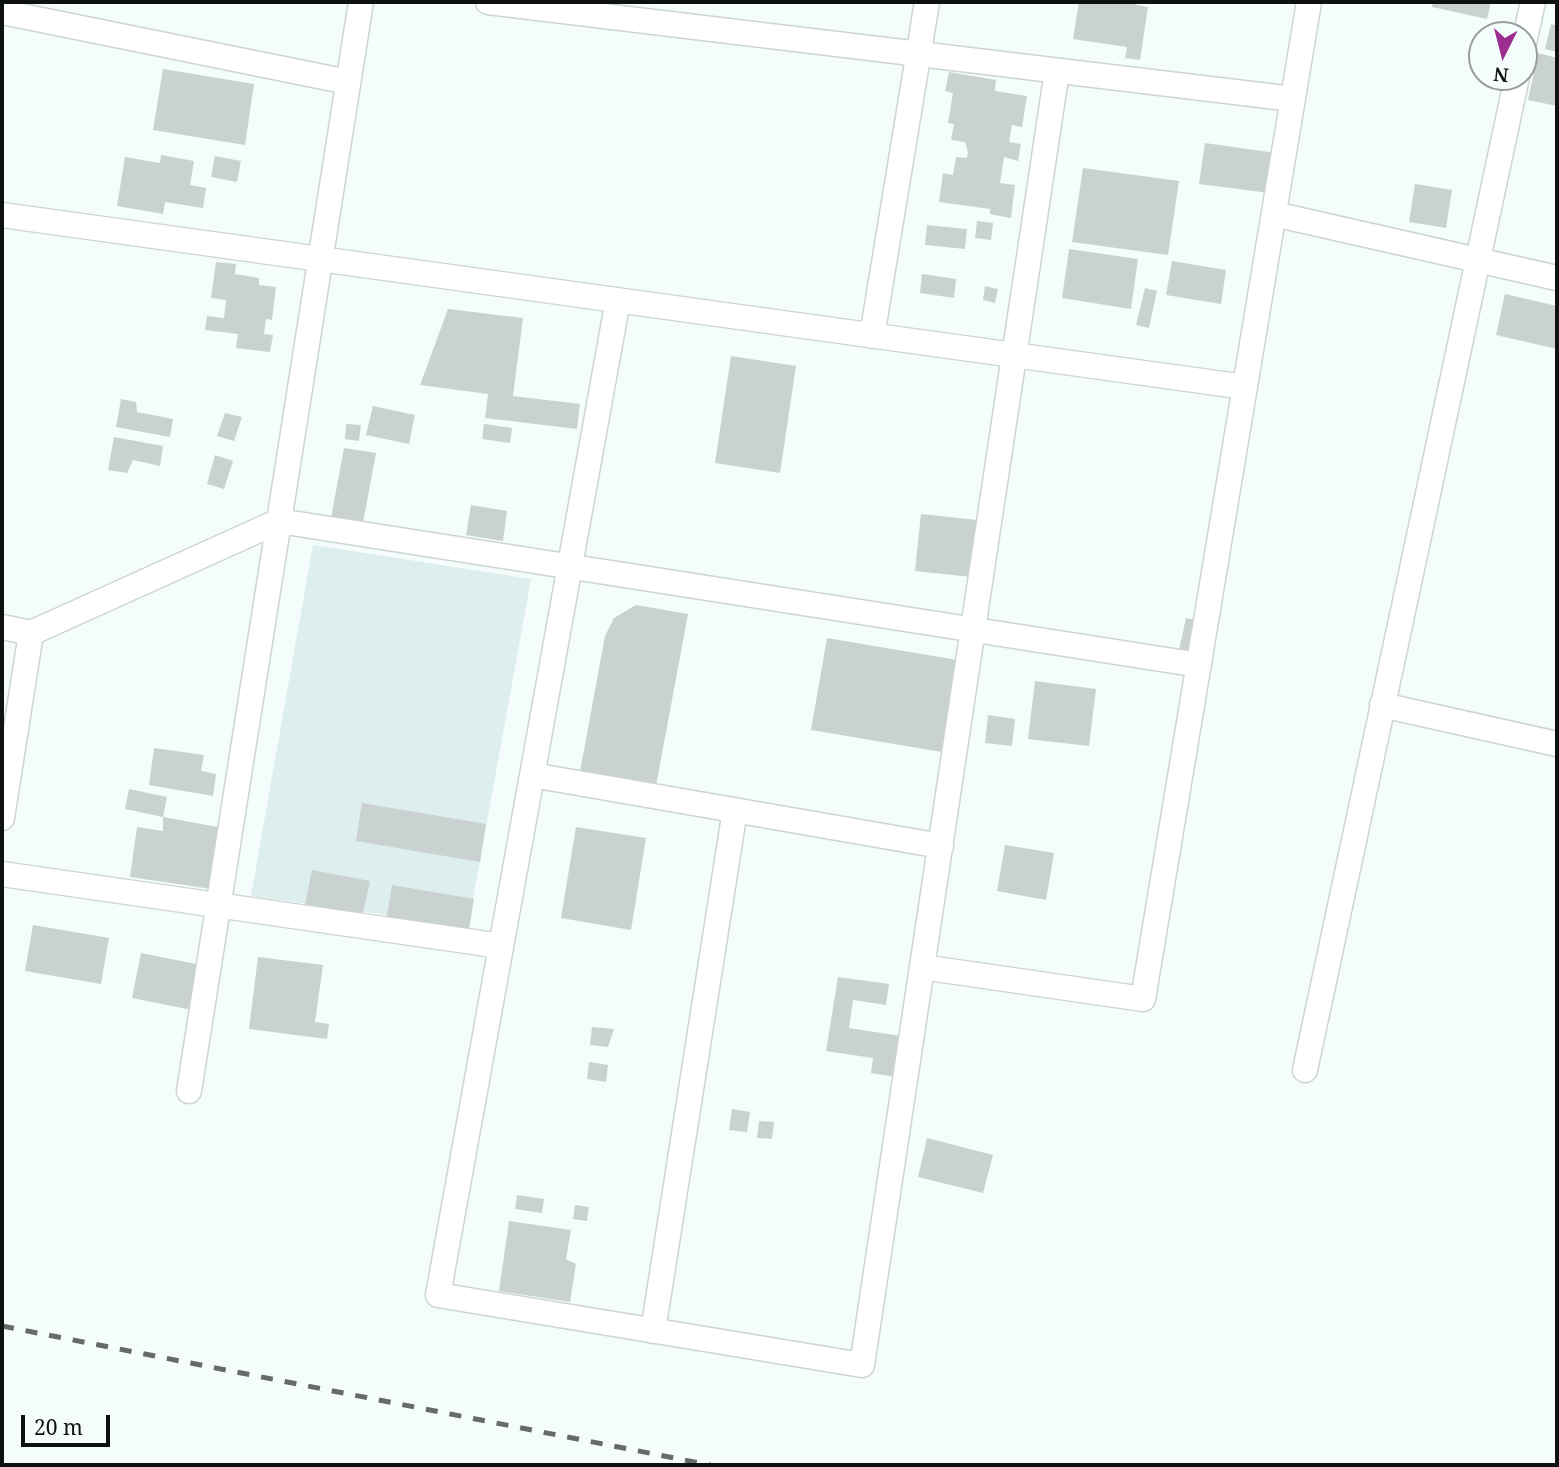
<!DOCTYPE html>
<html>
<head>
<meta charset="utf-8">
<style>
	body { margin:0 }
	#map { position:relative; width:1559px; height:1467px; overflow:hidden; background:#f4fcfc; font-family:"Noto Serif",serif }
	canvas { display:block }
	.frame { position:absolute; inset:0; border:4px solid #0e1111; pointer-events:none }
	.north { position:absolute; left:1468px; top:21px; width:70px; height:70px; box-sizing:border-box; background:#f4fcfc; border:2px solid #989e9e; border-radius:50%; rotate:186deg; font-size:19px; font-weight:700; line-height:28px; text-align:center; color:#0e1111 }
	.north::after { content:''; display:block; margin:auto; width:24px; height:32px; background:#9a2d8d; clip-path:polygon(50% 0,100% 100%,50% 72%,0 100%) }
	.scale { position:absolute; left:21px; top:1415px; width:89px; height:32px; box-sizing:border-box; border:4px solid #0e1111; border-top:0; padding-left:9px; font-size:21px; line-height:24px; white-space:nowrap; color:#0e1111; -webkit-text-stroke:5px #f4fcfc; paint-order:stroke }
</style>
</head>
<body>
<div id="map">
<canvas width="1559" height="1467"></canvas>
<div class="frame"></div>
<div class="north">N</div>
<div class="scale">20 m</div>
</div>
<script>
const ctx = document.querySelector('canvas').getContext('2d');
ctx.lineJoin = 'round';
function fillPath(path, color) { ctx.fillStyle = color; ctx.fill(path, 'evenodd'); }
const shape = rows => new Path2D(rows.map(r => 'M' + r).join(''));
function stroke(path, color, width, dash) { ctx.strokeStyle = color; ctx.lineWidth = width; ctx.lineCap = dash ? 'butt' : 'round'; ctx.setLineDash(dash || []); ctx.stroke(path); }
fillPath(shape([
	[313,545,531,579,468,926,251,896]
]), '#ddeeed');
fillPath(shape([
	[1079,2,1137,2,1136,5,1148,7,1140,60,1125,58,1127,47,1073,39],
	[1433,2,1491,2,1487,19,1432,7],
	[1551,24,1557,26,1557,52,1545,49],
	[1538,53,1557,58,1557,106,1528,100],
	[163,69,254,84,245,145,153,130],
	[949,72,996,80,995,91,1027,96,1022,127,1012,125,1009,142,1021,144,1018,161,1004,157,1000,183,1015,185,1011,218,990,214,990,209,939,202,943,173,953,175,956,157,967,158,968,152,965,142,951,140,954,124,948,123,953,93,945,91],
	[1205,143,1283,154,1277,194,1199,184],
	[161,155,194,161,190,185,206,188,203,208,165,202,163,214,117,206,125,157,160,163],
	[215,156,241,161,237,182,211,177],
	[1083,168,1179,181,1168,255,1072,242],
	[1415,184,1452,190,1446,228,1409,222],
	[977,221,993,223,991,240,975,238],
	[927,225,967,229,965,249,925,245],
	[1069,249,1138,259,1131,309,1062,298],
	[1172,261,1226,270,1221,304,1166,295],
	[216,262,236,264,235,274,259,278,259,285,276,287,272,320,266,319,264,334,273,335,270,352,236,348,238,334,205,330,207,316,224,318,226,300,211,298],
	[922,274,956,279,954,298,920,293],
	[985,286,998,289,995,303,983,300],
	[1145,288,1157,291,1149,328,1136,325],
	[1505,294,1557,306,1557,349,1496,335],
	[448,309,523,318,513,396,580,404,577,429,485,418,488,394,420,385],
	[731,356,796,366,780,473,715,463],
	[121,399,136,402,137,412,173,419,170,437,116,427],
	[373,406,415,415,409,444,366,435],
	[225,413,242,417,234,441,217,436],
	[346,424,361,425,359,441,345,439],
	[484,424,512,428,510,443,482,439],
	[114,437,163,446,160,466,133,460,127,473,108,470],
	[344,448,376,453,363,523,331,518],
	[215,455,233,461,224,489,207,484],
	[471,505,507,511,503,541,466,535],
	[921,514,977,520,971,577,915,571],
	[636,605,688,614,653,802,577,788,605,636,614,618],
	[1186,618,1201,621,1194,653,1179,650],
	[827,638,969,662,954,754,811,730],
	[1035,681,1096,689,1089,746,1028,739],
	[988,715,1015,719,1012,746,985,743],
	[154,748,204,755,201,771,216,774,213,796,149,785],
	[129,789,167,797,163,817,125,809],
	[362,803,486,824,480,862,356,841],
	[163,817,234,830,225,891,130,877,137,827,163,831],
	[576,827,646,838,631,930,561,918],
	[1005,845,1054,853,1046,900,997,891],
	[312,870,370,881,361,922,304,910],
	[392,885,474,899,468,936,386,922],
	[33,925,109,938,101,984,25,971],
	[141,953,216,968,207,1013,132,998],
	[258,957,323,965,315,1022,329,1024,327,1039,249,1029],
	[838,977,889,984,886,1005,853,1000,849,1028,914,1038,908,1079,871,1073,873,1058,826,1051],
	[592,1027,614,1029,608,1047,590,1045],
	[589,1062,608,1065,606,1082,587,1079],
	[732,1109,750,1112,747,1132,729,1130],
	[759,1121,774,1122,772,1139,757,1138],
	[927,1138,993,1155,983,1193,918,1177],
	[517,1195,544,1199,542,1213,515,1209],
	[575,1205,589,1207,587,1221,573,1219],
	[509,1221,571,1230,566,1259,576,1264,570,1302,499,1291]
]), '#cad1d1');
const minor = shape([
	[488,2,1293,99],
	[2,12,348,82],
	[1524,43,1533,2],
	[1274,214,1557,278],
	[2,215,1245,387],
	[618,300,438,1295,862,1365,1057,71],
	[872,336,927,2],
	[2,627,31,633,279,521,1199,665],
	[1382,705,1557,744],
	[532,775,941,846],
	[2,818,31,633],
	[2,874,501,946],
	[922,967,1143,999,1309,2],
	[1305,1070,1517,77],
	[189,1091,361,2],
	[653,1331,735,810]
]);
stroke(minor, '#cdd5d4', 27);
stroke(minor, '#fff', 24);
stroke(shape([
	[2,1326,710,1465]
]), '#656a6a', 5, [12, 12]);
</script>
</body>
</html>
